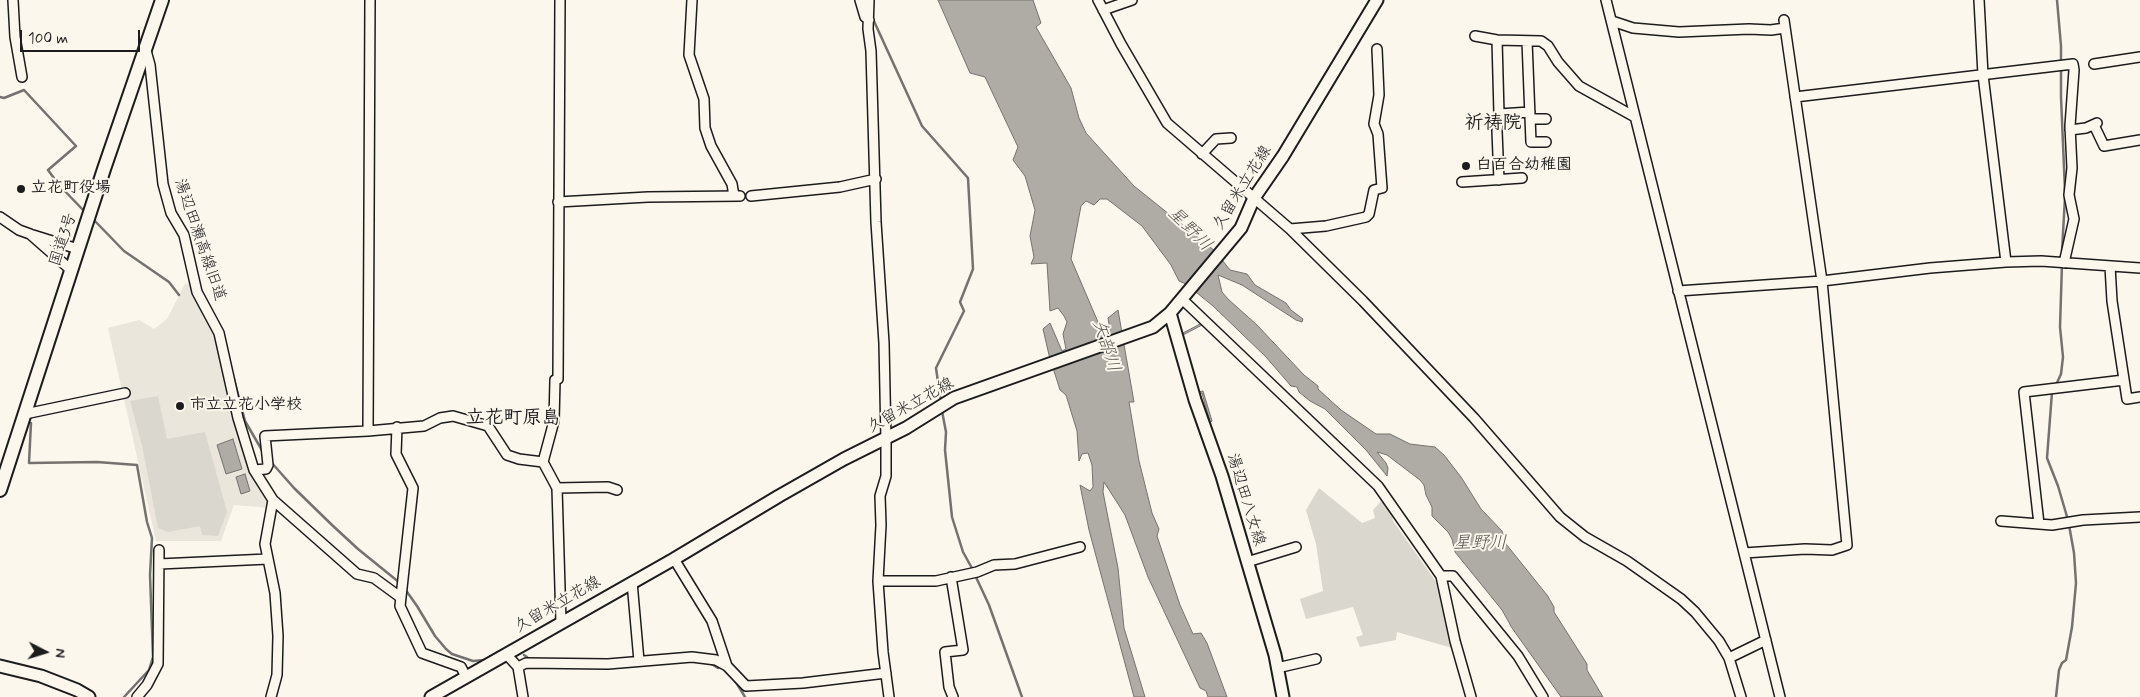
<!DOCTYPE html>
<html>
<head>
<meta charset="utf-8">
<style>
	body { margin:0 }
	#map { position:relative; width:2140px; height:697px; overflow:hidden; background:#fbf7ec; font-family:Mynerve,sans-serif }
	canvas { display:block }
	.north { position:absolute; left:20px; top:627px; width:50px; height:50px; -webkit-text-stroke:4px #fbf7ec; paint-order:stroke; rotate:95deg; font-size:14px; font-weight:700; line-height:20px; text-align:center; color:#1c1c1c }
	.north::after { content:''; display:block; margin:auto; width:18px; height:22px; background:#1c1c1c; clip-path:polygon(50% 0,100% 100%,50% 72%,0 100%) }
	.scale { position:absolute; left:20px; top:30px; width:120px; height:22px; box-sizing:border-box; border:2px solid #1c1c1c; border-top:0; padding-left:6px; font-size:15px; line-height:18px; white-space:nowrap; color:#1c1c1c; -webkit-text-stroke:4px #fbf7ec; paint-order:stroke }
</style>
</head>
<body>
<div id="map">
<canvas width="2140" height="697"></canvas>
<div class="north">N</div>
<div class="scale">100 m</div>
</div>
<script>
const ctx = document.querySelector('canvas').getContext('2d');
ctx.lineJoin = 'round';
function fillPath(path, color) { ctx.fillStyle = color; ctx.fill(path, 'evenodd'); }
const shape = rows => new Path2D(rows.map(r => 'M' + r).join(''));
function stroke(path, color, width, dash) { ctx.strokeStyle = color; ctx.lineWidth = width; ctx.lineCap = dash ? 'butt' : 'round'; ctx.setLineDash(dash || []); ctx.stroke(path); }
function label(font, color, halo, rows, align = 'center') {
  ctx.font = font + ' Mynerve,"Klee One",sans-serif'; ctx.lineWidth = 4; ctx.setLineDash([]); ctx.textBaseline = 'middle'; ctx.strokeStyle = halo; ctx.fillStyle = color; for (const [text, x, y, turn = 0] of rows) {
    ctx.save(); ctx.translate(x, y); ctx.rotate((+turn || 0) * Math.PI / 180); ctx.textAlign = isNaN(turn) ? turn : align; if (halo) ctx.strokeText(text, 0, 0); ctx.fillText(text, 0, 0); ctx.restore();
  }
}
fillPath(shape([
	[192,283,214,327,237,422,270,497,270,508,234,505,221,541,156,541,108,328,139,320,154,329,167,319,185,284]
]), '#eae6dc');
fillPath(shape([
	[158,396,167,439,205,432,227,512,218,536,202,535,200,526,168,532,158,528,142,445,130,401],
	[1319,488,1362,523,1375,518,1373,510,1381,501,1391,513,1393,521,1437,583,1452,648,1397,632,1396,640,1360,647,1356,637,1363,635,1353,607,1306,619,1300,599,1323,591,1316,544,1306,510]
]), '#dad7ce');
const water = shape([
	[938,0,1033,0,1041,23,1036,27,1071,88,1079,118,1086,133,1134,186,1215,251,1230,270,1247,274,1255,285,1286,303,1291,310,1303,319,1302,322,1296,320,1242,285,1218,275,1222,292,1228,299,1257,325,1304,375,1318,386,1318,389,1341,410,1376,434,1390,434,1410,444,1435,447,1444,455,1461,477,1481,509,1502,531,1506,544,1547,595,1554,607,1554,612,1587,664,1587,670,1603,697,1561,697,1512,628,1502,610,1455,552,1452,539,1448,532,1432,516,1432,507,1426,495,1424,485,1420,480,1387,455,1377,452,1386,463,1388,468,1387,476,1366,450,1325,409,1310,401,1299,392,1297,387,1291,386,1266,357,1213,306,1186,284,1179,281,1171,265,1142,226,1107,199,1100,199,1094,205,1086,201,1081,206,1071,259,1104,336,1111,336,1108,318,1118,310,1134,402,1129,402,1139,461,1152,513,1159,529,1157,536,1180,605,1193,634,1201,633,1207,643,1227,697,1208,697,1206,691,1200,688,1148,577,1125,515,1104,482,1103,492,1118,568,1124,628,1145,697,1134,697,1089,530,1080,485,1090,491,1093,487,1092,465,1088,453,1082,454,1079,461,1077,431,1066,395,1060,390,1049,355,1043,329,1050,323,1062,351,1066,349,1063,334,1067,322,1064,316,1058,308,1050,311,1047,263,1031,264,1034,257,1030,236,1035,210,1025,176,1013,160,1018,147,985,77,970,73,938,0],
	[1202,323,1202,325,1183,335,1198,392,1203,391,1212,421,1210,422,1202,393,1197,395,1181,334,1202,323],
	[233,439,242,469,226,474,217,445,233,439],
	[245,474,250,491,241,494,236,477,245,474]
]);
fillPath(water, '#afaca5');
stroke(water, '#74726e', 1);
stroke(shape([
	[2057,0,2061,46,2061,97,2065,191],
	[873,19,922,126,968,178,973,269,960,302,964,311,936,368,941,403],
	[0,97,4,98,24,90,76,146,48,170,59,185,85,212],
	[93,219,124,251,169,282,179,295],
	[2062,251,2065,197],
	[234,379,245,421,263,452],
	[2055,387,2061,374,2063,357,2060,327,2062,264],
	[2052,392,2047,458,2058,486,2068,520],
	[942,411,946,432,945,450,952,517,963,552,973,570],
	[31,423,29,463,97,462,137,465,147,522,152,538,150,575,153,657,149,670,124,697],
	[271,462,294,488,332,525,358,549,400,583],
	[975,575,989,605,1022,697],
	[405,589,417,606,435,636,446,649,452,654,473,661,484,660,502,650,505,651],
	[524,655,527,657],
	[708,662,718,668],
	[734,679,745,697],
	[2056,697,2059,670,2062,663,2066,660,2072,627,2076,583,2074,553,2069,525]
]), '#74726e', 2.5);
const minor = shape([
	[13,0,15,37,22,77],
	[560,0,558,379,555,380,554,421,543,462,557,488,561,622],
	[692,0,689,55,704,99,705,128,711,146,732,184,734,196],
	[860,0,865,17,869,20],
	[869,0,868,29,871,51,876,222,884,343,886,440,886,476,880,496,881,525,878,581,883,652,889,697],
	[1098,0,1121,44,1167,123,1290,229,1363,301,1474,418,1560,517,1585,537,1627,561,1681,599,1695,612,1719,641,1729,658,1741,697],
	[1606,0,1780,697],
	[1979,0,1983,75,2006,262],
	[1103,10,1132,0],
	[1612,21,1633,28,1679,32,1749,29,1771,30,1785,28],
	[1475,36,1497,40,1541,41,1548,46,1558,62,1579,86,1635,117],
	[1497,40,1499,114,1497,131,1499,180],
	[1527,41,1531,142,1546,142],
	[145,47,150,65,163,184,171,213,184,235,197,292,219,333,238,418,254,470,273,500,357,574,374,578,400,597],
	[2094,64,2140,57],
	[1795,97,2073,64,2074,70,2070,126,2072,168,2069,195,2074,219,2064,263],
	[1499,114,1530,112],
	[1530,119,1546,119],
	[2094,125,2104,146,2140,140],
	[2070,130,2086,128,2097,123],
	[1202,154,1216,139,1231,138],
	[1462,182,1522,178],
	[751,196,840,187,876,179],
	[558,202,648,197,740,196],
	[0,217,19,230,30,234,71,270],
	[1290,229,1326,226,1366,217,1369,214,1374,190,1382,188,1378,134,1374,124,1379,95,1377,49],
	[33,235,78,249],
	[2110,266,2112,301,2127,399,2140,397],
	[1678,291,1822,281,1930,268,2006,262,2041,261,2140,268],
	[1182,299,1378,486,1441,576,1455,641,1471,697],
	[25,414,125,393],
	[397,427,396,454,413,488,400,606,422,653,461,667,466,677],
	[368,431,370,0],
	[254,470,266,469,268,465,265,436,368,431,424,426,440,418,453,416,488,426,507,455,519,459,543,462],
	[557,488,608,487,617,490],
	[2001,521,2052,525,2083,520,2140,517],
	[2039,524,2024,392,2124,380],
	[1744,553,1805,549,1832,550,1847,545,1822,281,1784,20],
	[674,559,712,621,727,666,746,686,803,683,886,673],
	[1247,562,1296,547],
	[159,564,268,559],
	[1441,576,1453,576,1518,656,1543,697],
	[951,577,963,650,945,652,949,687,953,697],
	[878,581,936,581,977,572,994,565,1015,564,1080,547],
	[632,582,639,661],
	[506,654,518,667,526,663,608,664,692,657,716,660,727,666],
	[1729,658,1766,640],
	[518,667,523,697],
	[1277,668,1316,659],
	[137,697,147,685,158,664,159,550],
	[271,697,277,675,278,636,275,593,265,544,273,500]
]);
const major = shape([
	[1170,313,1195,400,1222,476,1275,655,1283,697],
	[0,666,41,676,77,690,89,697],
	[431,697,674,559,779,496,844,459,906,428,954,398,1153,327,1170,313,1241,228,1254,198,1283,156,1377,0]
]);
const highway = shape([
	[0,490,104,169,162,0]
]);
stroke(minor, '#1c1c1c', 12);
stroke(major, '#1c1c1c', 15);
stroke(highway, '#1c1c1c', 16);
stroke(minor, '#fbf7ec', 9);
stroke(major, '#fbf7ec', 11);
stroke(highway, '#fbf7ec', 12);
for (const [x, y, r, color] of [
	[1466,166,5,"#1c1c1c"],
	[21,189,5,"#1c1c1c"],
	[180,406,5,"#1c1c1c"]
]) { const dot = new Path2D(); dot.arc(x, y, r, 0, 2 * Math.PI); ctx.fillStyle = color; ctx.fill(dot); stroke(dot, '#fbf7ec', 2); }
label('bold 16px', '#1c1c1c', '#fbf7ec', [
	["白百合幼稚園",1476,166],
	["立花町役場",31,189],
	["市立立花小学校",190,406]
], 'left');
label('16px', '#1c1c1c', '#fbf7ec', [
	["久留米立花線",1243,188,-58],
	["国道3号",64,240,-72],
	["湯辺田瀬高線旧道",199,240,71],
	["久留米立花線",911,406,-29],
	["湯辺田八女線",1245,500,73],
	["久留米立花線",558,605,-30]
]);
label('italic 18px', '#575653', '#fbf7ec', [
	["星野川",1189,230,45],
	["矢部川",1105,346,72],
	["星野川",1480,544]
]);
label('bold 19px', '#1c1c1c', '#fbf7ec', [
	["祈祷院",1493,124],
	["立花町原島",513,419]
]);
</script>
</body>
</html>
